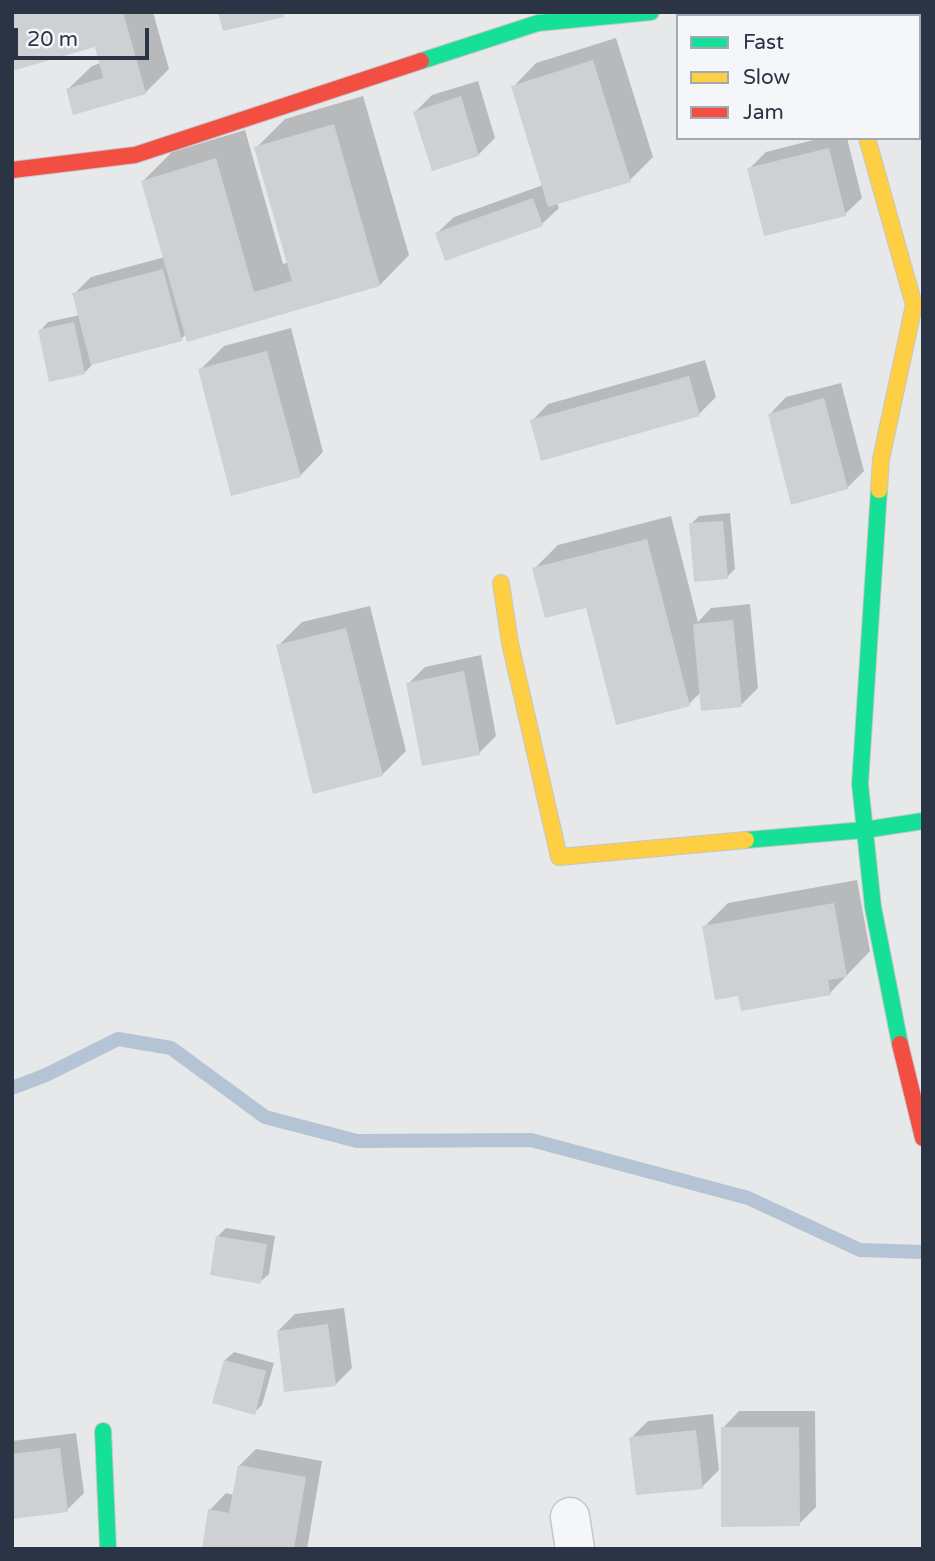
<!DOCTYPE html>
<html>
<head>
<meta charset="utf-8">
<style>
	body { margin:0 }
	#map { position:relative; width:935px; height:1561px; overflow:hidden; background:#e6e8ea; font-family:"Varela Round",sans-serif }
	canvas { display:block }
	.frame { position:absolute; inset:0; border:14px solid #2b3445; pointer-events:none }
	.legend { position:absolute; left:676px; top:14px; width:245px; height:126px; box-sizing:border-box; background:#f4f6f9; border:2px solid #a4a8b1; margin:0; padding:9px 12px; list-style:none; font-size:21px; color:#2b3445 }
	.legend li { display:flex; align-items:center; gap:14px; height:35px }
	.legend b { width:35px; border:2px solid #a4a8b1 }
	.scale { position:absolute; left:14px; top:28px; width:135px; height:32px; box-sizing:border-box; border:4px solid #2b3445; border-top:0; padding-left:9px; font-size:21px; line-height:24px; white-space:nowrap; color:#2b3445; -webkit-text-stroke:5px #f4f6f9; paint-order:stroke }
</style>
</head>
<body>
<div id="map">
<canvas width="935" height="1561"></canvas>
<div class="frame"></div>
<ul class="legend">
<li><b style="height:9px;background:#16e098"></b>Fast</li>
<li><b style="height:9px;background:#ffcf43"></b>Slow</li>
<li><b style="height:9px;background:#f24e42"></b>Jam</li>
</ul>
<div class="scale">20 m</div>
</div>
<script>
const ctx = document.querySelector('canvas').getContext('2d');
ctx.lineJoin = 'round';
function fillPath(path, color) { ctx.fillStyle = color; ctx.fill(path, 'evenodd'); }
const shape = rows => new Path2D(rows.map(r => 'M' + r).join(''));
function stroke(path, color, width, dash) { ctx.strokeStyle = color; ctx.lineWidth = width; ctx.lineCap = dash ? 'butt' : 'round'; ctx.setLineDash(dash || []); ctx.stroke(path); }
fillPath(shape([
	[12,12,153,12,169,69,145,93,68,89,92,66,101,63,96,45],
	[616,38,653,157,630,180,557,203,559,208,542,224,437,233,454,217,543,185,513,87,536,63],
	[478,81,495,138,478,155,415,112,432,95],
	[363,96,409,255,380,285,187,333,181,339,93,364,84,373,40,331,48,322,80,315,74,294,91,277,165,257,143,181,172,152,245,130,283,264,289,262,256,148,285,119],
	[821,138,847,138,862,198,845,214,749,169,766,152],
	[291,328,323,452,300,476,200,370,224,346],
	[705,360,716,397,699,414,532,421,548,404],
	[841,383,864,471,847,488,770,414,786,397],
	[730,513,735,569,727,577,691,524,699,516],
	[671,516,698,622,711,608,750,604,758,688,741,705,701,692,689,704,587,606,534,569,558,545],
	[370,606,406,751,382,775,278,646,302,622],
	[481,655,496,736,479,753,408,684,425,667],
	[857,880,870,951,830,993,739,994,704,927,728,903],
	[226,1228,275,1236,269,1274,260,1282,218,1236],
	[344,1308,352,1368,335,1385,278,1331,295,1314],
	[234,1352,274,1363,262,1405,254,1413,225,1360],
	[739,1411,815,1411,816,1507,799,1524,723,1428],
	[713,1414,719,1470,702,1487,631,1438,648,1421],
	[76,1433,84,1493,67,1510,12,1517,12,1441],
	[256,1449,322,1461,307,1549,203,1549,210,1510,226,1493,234,1495,239,1466]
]), '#0003');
stroke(shape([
	[12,1088,46,1075,118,1039,171,1048,265,1117,357,1141,531,1140,748,1198,860,1250,923,1252]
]), '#b4c4d5', 14);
fillPath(shape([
	[12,12,123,12,146,94,73,115,66,89,103,78,95,47,12,71],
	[218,12,283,12,284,17,223,31],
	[593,60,631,182,548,207,511,86],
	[461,96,479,156,432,171,413,112],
	[334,124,380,286,187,342,141,181,216,158,254,292,292,281,254,147],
	[829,148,846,216,764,236,747,168],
	[533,198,543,226,445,261,435,233],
	[163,269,182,341,91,365,72,293],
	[74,322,85,374,49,382,38,330],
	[267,351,301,477,231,496,198,369],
	[689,376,700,416,541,461,530,420],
	[824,398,848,489,791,505,768,414],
	[723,521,728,579,694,582,689,523],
	[647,539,690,706,616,725,586,608,545,618,532,568],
	[733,620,742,707,701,711,693,624],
	[346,628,383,776,313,794,276,645],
	[464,671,480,755,422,766,406,683],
	[834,903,847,977,828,980,831,995,741,1011,738,996,715,1000,702,926],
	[216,1236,267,1244,261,1284,210,1275],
	[328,1324,336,1386,284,1392,277,1331],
	[224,1360,266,1371,255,1415,212,1403],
	[721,1427,799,1427,800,1526,721,1527],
	[696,1430,703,1489,636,1495,629,1437],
	[60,1448,68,1512,12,1519,12,1454],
	[238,1465,306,1477,294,1549,202,1549,208,1509,229,1513]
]), '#ced0d3');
const street = shape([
	[818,12,851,16],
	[919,56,923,55],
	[570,1517,575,1549]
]);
const fast = shape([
	[421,61,538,23,651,12],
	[879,490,860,784,873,907,900,1044],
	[746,840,864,830,923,821],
	[103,1431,108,1549]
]);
const slow = shape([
	[867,138,914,305,881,459,879,490],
	[501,583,510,643,559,857,746,840]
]);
const jam = shape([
	[12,170,135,155,421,61],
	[900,1044,923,1138]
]);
stroke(street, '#c4c6c8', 41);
stroke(fast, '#c4c6c8', 18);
stroke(slow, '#c4c6c8', 18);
stroke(jam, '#c4c6c8', 18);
stroke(street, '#f5f6f7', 38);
stroke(fast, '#16e098', 16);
stroke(slow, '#ffcf43', 16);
stroke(jam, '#f24e42', 16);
</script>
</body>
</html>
